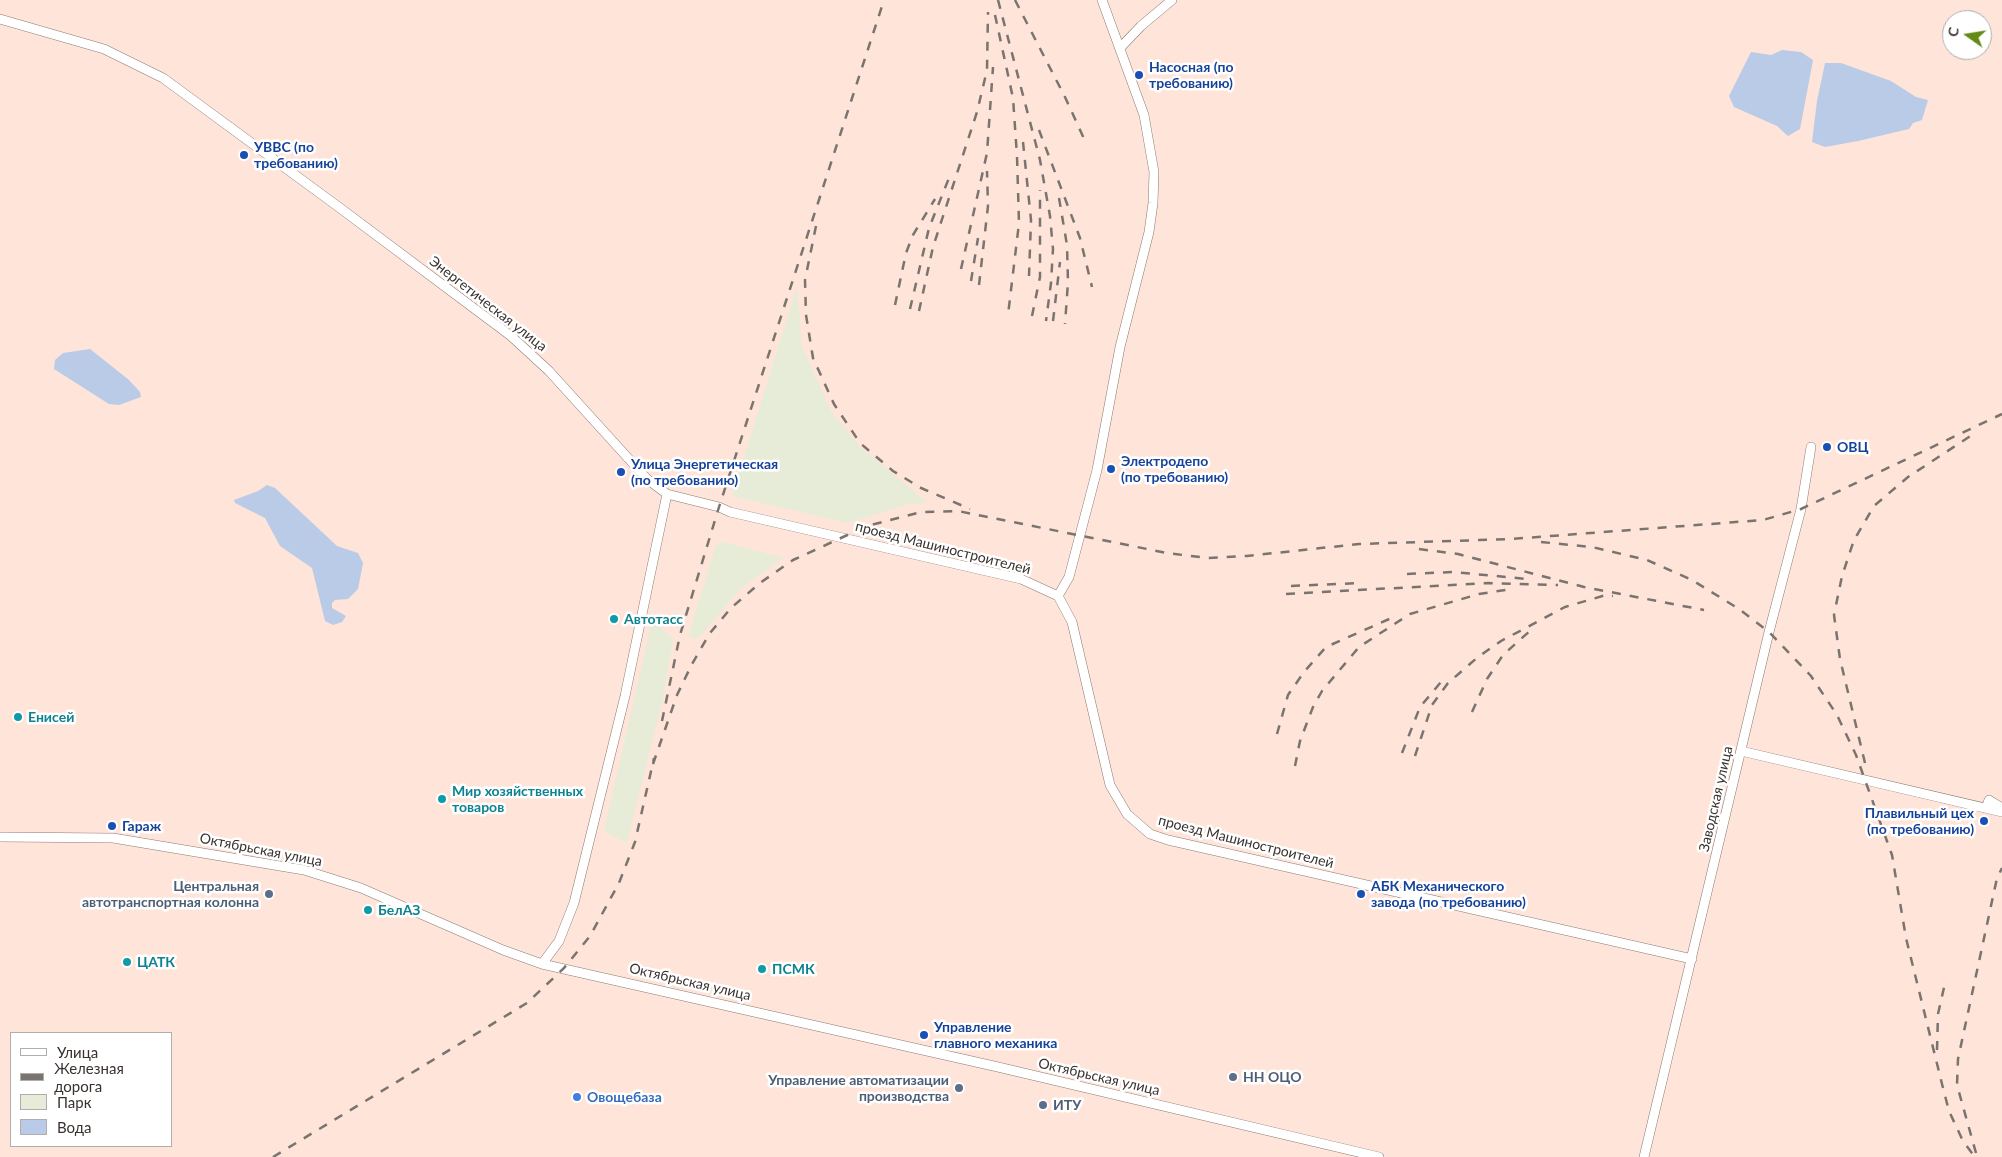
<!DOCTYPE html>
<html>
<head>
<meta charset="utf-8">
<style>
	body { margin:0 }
	#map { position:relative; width:2002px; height:1157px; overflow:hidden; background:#fdf5f2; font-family:Lato,sans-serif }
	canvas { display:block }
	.legend { position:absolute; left:10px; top:1032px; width:162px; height:115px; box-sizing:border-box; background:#fff; border:1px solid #b0adac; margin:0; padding:6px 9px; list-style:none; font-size:15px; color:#39322f }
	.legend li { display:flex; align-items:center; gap:10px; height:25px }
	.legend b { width:25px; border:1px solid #b0adac }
	.north { position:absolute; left:1942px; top:10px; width:50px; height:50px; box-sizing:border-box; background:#fff; border:1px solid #b0adac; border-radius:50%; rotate:283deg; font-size:14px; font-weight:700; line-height:20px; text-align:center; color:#39322f }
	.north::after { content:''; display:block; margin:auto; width:18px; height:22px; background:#618a17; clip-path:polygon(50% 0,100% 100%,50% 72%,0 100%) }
</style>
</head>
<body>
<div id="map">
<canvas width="2002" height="1157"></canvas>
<ul class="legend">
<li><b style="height:6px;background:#fff"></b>Улица</li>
<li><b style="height:6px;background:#7a7370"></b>Железная дорога</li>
<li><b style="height:14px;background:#e7ecd8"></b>Парк</li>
<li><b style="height:14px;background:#bacbe8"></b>Вода</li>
</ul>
<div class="north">С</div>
</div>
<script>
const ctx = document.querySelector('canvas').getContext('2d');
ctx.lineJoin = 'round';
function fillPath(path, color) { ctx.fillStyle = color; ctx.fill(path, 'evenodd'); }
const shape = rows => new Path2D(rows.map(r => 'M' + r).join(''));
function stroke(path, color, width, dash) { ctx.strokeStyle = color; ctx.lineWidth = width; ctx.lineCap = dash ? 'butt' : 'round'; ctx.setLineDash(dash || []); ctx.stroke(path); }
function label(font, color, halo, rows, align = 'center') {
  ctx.font = font + ' Lato,sans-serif'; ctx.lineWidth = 5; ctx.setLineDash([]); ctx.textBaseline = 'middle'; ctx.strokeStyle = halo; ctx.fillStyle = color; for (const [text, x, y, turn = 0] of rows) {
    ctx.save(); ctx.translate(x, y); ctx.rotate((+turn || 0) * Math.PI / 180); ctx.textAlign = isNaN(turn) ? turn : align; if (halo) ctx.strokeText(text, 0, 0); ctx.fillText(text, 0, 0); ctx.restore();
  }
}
fillPath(shape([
	[0,0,2002,0,2002,1157,0,1157],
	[1952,20,1982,20,1982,50,1952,50],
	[11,1033,171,1033,171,1146,11,1146]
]), '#fee4d9');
fillPath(shape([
	[797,286,802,346,831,411,860,447,928,503,909,504,848,523,732,496],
	[722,542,784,558,742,587,702,634,695,639,688,636,716,545],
	[652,620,672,638,673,641,663,698,627,843,604,831]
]), '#e7ecd8');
fillPath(shape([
	[1782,50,1801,52,1813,60,1800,129,1788,136,1777,126,1734,107,1729,96,1751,52,1771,55],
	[1825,63,1841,63,1891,81,1916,97,1928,100,1922,120,1913,123,1909,129,1858,141,1825,147,1812,142,1817,101],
	[90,349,129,380,140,392,141,397,119,405,109,404,54,369,55,360,63,353],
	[267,485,275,488,337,546,358,553,363,563,358,589,348,599,335,600,332,603,332,608,346,616,342,622,333,625,325,621,312,568,280,546,265,518,235,503,234,500,258,491]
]), '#bacbe8');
const minor = shape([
	[0,19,104,49,163,78,340,208,511,336,549,371,647,479,667,494,719,507,730,512,1021,579,1058,596,1072,622,1110,785,1127,814,1150,834,1168,840,1692,959],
	[1120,48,1141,26,1172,0],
	[1058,596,1069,577,1097,470,1120,347,1149,232,1153,203,1154,172,1144,115,1102,0],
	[1741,751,2002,812],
	[1986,808,1989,800,2002,808],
	[0,837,113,838,304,870,361,888,503,950,542,964,998,1067,1379,1157],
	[542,964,559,941,574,903,625,696,667,494],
	[1644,1157,1769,632,1801,509,1811,447]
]);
stroke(minor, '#8c7c75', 10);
stroke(minor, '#fff', 9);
stroke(shape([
	[998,0,1040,160,1050,216,1053,249,1051,283,1046,321],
	[1015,0,1065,97,1086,143],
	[995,15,1013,98,1017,156,1019,223,1008,315],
	[1039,130,1080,238,1092,287],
	[1023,142,1031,220,1029,276],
	[1059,198,1067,245,1068,282,1065,324],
	[816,226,805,280,806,315,813,358,834,404,860,443,893,471,921,488,970,509],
	[961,269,987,153,993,67],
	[971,281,978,238],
	[979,285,988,206,987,171],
	[895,305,906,253,913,235,935,199],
	[910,309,929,228,949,178],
	[919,311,933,247,977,112,987,70,988,12],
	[1032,316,1040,277,1040,190],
	[1053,321,1060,262],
	[1541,542,1592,547,1647,560,1692,580,1739,609,1769,632,1811,676,1837,715,1856,755,1892,855,1906,938,1942,1084,1949,1111,1963,1141,1975,1157],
	[1419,549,1458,554,1584,587,1704,610],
	[1407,574,1454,572,1527,579],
	[1291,586,1361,583],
	[1286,594,1488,583,1558,585],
	[1472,712,1487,679,1503,655,1531,630],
	[662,721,680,635,719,507,884,0],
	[1277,734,1288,695,1304,672,1326,647,1396,616],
	[1402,753,1420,707,1441,682],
	[1415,756,1432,705,1448,683,1478,657,1501,641,1565,607,1606,595,1613,596],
	[1865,763,1840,659,1834,615,1842,576,1854,540,1874,506,1908,477,1972,435],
	[653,764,677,695,692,664,710,633,731,608,760,583,793,560,867,526,921,512,958,511,1167,553,1207,558,1247,556,1359,544,1511,539,1763,520,1801,509,2002,414],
	[1295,766,1300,741,1313,707,1322,691,1359,647,1410,614,1479,594,1512,589],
	[1937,1050,1938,1014,1945,983],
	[1976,1153,1957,1085,1958,1059,1997,878,2002,868],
	[273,1157,527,1003,564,968,590,936,619,883,635,842,654,758]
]), '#7a7370', 2.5, [9, 9]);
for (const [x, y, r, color] of [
	[1139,75,5,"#1a4fb4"],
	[244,155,5,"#1a4fb4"],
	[1827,447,5,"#1a4fb4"],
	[1111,469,5,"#1a4fb4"],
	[621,472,5,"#1a4fb4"],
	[614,619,5,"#0f9aa8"],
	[18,717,5,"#0f9aa8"],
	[442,799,5,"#0f9aa8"],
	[1984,821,5,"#1a4fb4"],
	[112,826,5,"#1a4fb4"],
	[269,894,5,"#5c6f8a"],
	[1361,894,5,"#1a4fb4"],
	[368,910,5,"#0f9aa8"],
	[127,962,5,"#0f9aa8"],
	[762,969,5,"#0f9aa8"],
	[924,1035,5,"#1a4fb4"],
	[1233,1077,5,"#5c6f8a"],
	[959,1088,5,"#5c6f8a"],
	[577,1097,5,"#3f7fe0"],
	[1043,1105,5,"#5c6f8a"]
]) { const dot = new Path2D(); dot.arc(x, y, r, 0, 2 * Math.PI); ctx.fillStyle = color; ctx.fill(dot); stroke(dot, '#fff', 2); }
label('bold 14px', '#164399', '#fff', [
	["Насосная (по",1149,67],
	["требованию)",1149,83],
	["УВВС (по",254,147],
	["требованию)",254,163],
	["ОВЦ",1837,447],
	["Электродепо",1121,461],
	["(по требованию)",1121,477],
	["Улица Энергетическая",631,464],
	["(по требованию)",631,480],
	["Плавильный цех",1974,813,"right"],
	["(по требованию)",1974,829,"right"],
	["Гараж",122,826],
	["АБК Механического",1371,886],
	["завода (по требованию)",1371,902],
	["Управление",934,1027],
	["главного механика",934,1043]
], 'left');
label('14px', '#39322f', '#fff', [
	["Энергетическая улица",488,304,38],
	["проезд Машиностроителей",943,548,14],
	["Заводская улица",1716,799,-77],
	["проезд Машиностроителей",1246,842,14],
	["Октябрьская улица",261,850,11],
	["Октябрьская улица",690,982,13],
	["Октябрьская улица",1099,1077,13]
]);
label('bold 14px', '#0d838f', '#fff', [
	["Автотасс",624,619],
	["Енисей",28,717],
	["Мир хозяйственных",452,791],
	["товаров",452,807],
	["БелАЗ",378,910],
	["ЦАТК",137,962],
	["ПСМК",772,969]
], 'left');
label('bold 14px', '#4e5e75', '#fff', [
	["Центральная",259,886],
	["автотранспортная колонна",259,902],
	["НН ОЦО",1243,1077,"left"],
	["Управление автоматизации",949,1080],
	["производства",949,1096],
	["ИТУ",1053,1105,"left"]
], 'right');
label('bold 14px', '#366cbe', '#fff', [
	["Овощебаза",587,1097]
], 'left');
</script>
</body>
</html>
